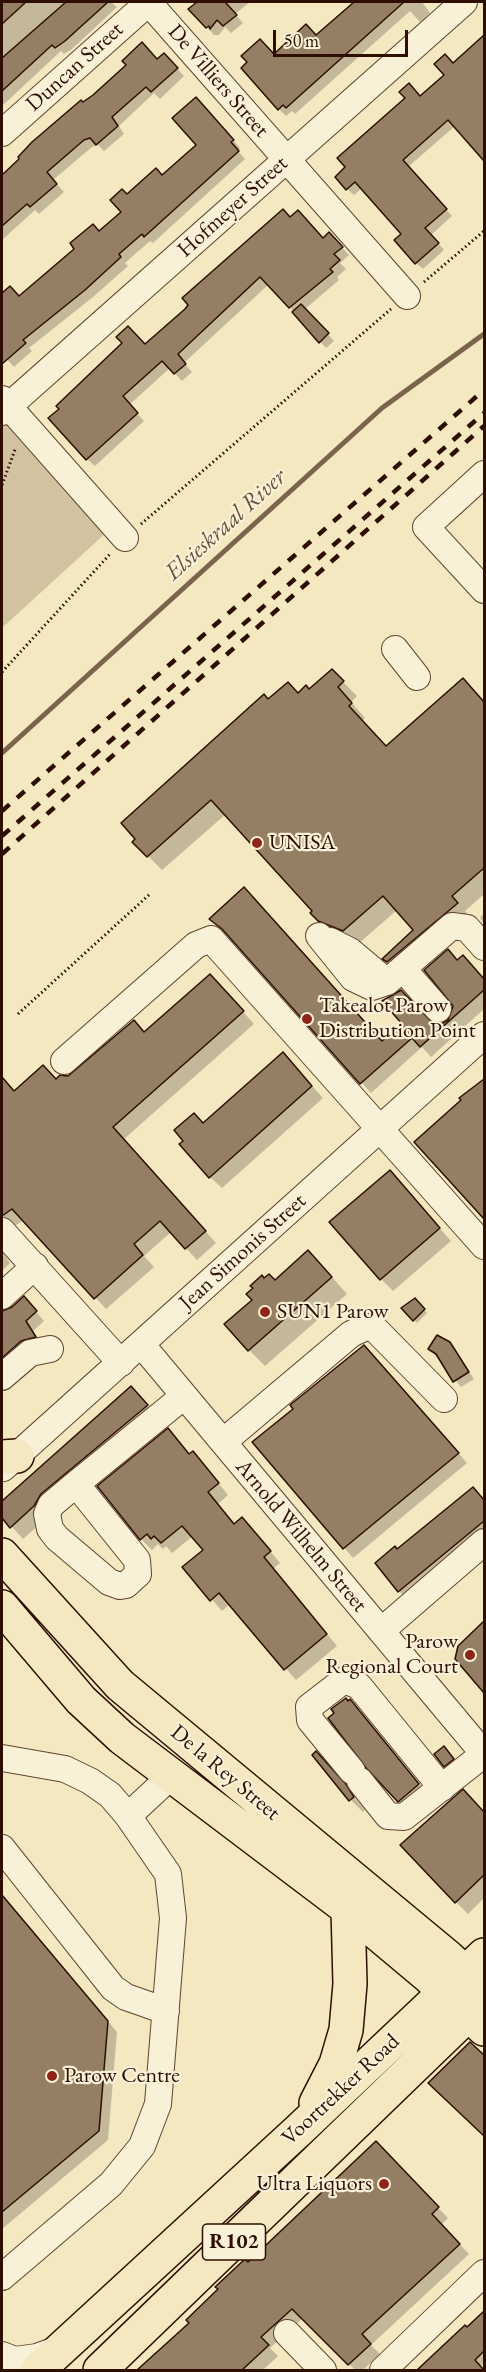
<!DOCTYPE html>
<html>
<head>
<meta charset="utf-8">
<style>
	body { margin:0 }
	#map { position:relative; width:486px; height:2372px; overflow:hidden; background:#f4e8c1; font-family:"EB Garamond",serif }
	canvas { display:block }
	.frame { position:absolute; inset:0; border:3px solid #2d0e00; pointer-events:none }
	.scale { position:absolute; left:273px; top:30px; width:135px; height:27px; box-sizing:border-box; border:3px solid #2d0e00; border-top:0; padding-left:8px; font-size:18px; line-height:21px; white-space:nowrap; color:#2d0e00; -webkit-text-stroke:4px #f8f0d7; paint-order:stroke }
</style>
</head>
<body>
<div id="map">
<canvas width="486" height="2372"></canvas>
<div class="frame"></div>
<div class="scale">50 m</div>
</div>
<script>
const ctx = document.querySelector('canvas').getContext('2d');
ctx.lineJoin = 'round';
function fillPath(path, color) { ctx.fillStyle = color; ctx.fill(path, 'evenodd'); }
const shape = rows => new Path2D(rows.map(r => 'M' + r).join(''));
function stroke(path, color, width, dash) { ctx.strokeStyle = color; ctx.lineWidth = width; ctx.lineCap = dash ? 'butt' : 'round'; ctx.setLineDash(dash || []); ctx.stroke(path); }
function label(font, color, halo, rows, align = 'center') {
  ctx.font = font + ' "EB Garamond",serif'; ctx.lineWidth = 4.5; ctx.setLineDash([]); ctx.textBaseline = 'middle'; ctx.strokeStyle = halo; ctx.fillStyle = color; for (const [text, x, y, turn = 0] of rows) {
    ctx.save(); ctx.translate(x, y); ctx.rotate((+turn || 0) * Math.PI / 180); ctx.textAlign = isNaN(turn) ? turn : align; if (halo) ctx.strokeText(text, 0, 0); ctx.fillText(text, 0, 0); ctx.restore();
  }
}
fillPath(shape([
	[8,419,108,531,2,628,2,425]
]), '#d2c3a0');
fillPath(shape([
	[2,2,111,2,117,7,72,49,64,54,61,51,2,106],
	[197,2,250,2,235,14,243,23,231,33,225,27,219,35,214,35,191,9],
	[357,2,422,2,430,13,420,22,410,11,295,114,292,111,286,116,279,109,274,55,316,37],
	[484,38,484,159,455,126,408,167,452,216,431,235,444,250,423,269,416,263,403,234,362,188,354,195,347,189,421,97],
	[158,61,171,62,184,76,160,99,154,93,119,126,124,134,104,151,98,145,92,147,53,180,64,192,39,214,35,210,2,240,2,175,83,104],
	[204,106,240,148,238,151,245,159,153,243,150,241,125,263,128,266,93,297,29,348,32,351,14,367,2,354,2,295,10,288,20,297,123,213,127,196,162,176,198,145],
	[290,219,323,239,337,242,349,255,340,263,346,269,337,277,339,280,305,309,334,341,326,348,269,284,184,363,192,372,182,381,170,368,129,405,144,421,95,466,87,459,145,346],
	[332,671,357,696,351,702,365,718,362,721,387,747,477,694,484,702,484,894,465,911,471,918,402,975,385,959,415,931,397,910,358,944,334,935,226,814,162,870,134,842,269,701,310,691],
	[484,913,484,923,480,918],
	[211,919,383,1043,433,1024,448,1022,454,1014,458,962,473,967,484,980,484,1009,431,1057,422,1047,371,1093,231,936],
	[221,987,254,1024,124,1139,216,1243,197,1260,171,1232,144,1256,154,1267,106,1309,24,1220,2,1234,2,1077,15,1092,74,1074],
	[294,1066,323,1098,222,1188,210,1177,204,1125],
	[484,1080,484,1217,417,1142,463,1100,461,1098],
	[390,1172,451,1241,393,1291,381,1279],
	[2,1252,10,1263,2,1271],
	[324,1268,347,1294,265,1366,249,1350,275,1281],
	[415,1300,427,1313,417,1323,403,1308],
	[32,1307,44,1321,33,1331,43,1345,2,1373,2,1311],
	[449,1344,474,1379,461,1387,430,1349],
	[373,1356,467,1463,353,1558,254,1442,295,1409],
	[131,1388,159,1418,23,1539,2,1516,2,1503],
	[179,1441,190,1455,203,1464,228,1495,218,1504,235,1525,253,1530,280,1563,273,1569,337,1646,296,1680,230,1604,222,1611,184,1567,205,1550,193,1536,172,1553,166,1546,163,1549,158,1544,152,1550,141,1539],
	[473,1489,484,1500,484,1543,411,1603,399,1591],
	[483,1625,484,1625,484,1693,482,1689],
	[350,1701,430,1797,409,1813,397,1800],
	[450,1754,459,1766,451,1772,445,1766],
	[314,1755,328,1766,365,1810,363,1812,351,1800],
	[463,1791,484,1813,484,1898,468,1914,456,1902],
	[2,1895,117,2032,108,2140,2,2229],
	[470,2044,484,2058,483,2133],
	[375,2143,448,2218,441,2225,469,2254,371,2345,380,2354,363,2370,355,2370,303,2318,270,2348,278,2356,263,2370,141,2370],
	[484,2311,484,2363,480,2367,484,2370,422,2370]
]), '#0003');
stroke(shape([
	[2,753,382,408,484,334]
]), '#7c644c', 5);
const building = shape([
	[2,2,26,2,2,24,2,2],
	[66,2,108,2,65,41,55,48,52,45,2,91,2,58,66,2],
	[197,2,225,2,237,15,223,26,217,20,210,29,209,26,206,28,188,9,197,2],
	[354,2,404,2,286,108,283,105,278,110,241,68,247,62,241,56,260,39,274,54,306,24,316,35,354,2],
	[484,35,484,161,448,120,403,160,447,209,425,228,439,243,415,264,394,240,401,234,355,182,346,190,335,177,345,167,337,158,405,98,399,92,409,83,420,96,444,75,434,64,445,54,453,63,484,35],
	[142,42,157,59,164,53,178,68,151,92,146,87,112,117,118,126,96,145,90,138,84,140,47,172,57,184,30,207,27,204,2,226,2,175,19,159,18,157,32,142,81,100,83,102,93,95,126,65,122,61,142,42],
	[196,97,234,140,231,142,239,151,144,237,142,234,119,254,121,257,85,290,23,340,26,343,2,364,2,293,10,286,19,296,74,249,70,243,93,224,99,231,121,212,110,200,122,189,127,194,156,168,162,175,196,145,172,118,196,97],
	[283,209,290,217,298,210,323,238,329,232,343,247,334,254,340,260,330,269,333,272,289,308,260,277,178,354,186,364,174,374,162,361,123,396,138,413,86,460,48,418,59,409,56,406,122,343,116,337,128,326,145,344,185,309,188,305,182,298,283,209],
	[301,304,329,333,319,343,292,312,301,304],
	[332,669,344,681,338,687,352,703,349,706,386,746,463,678,484,702,484,868,452,896,458,903,387,962,382,959,413,930,383,896,343,931,318,921,310,913,312,911,211,800,147,857,132,842,135,839,121,823,264,694,268,699,288,682,298,693,306,685,309,689,332,669],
	[244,887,382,1041,402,1024,382,1001,401,990,433,1023,441,1024,448,1020,453,1006,424,970,448,949,457,960,463,955,484,979,484,990,420,1047,412,1038,360,1084,222,929,209,919,244,887],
	[210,974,244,1011,113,1127,206,1231,185,1249,160,1221,134,1244,143,1255,94,1299,12,1209,2,1216,2,1077,14,1091,43,1065,56,1079,60,1075,68,1076,134,1020,144,1032,210,974],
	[283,1052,312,1086,209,1178,179,1144,183,1141,174,1130,194,1113,203,1123,283,1052],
	[484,1079,484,1219,414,1142,461,1100,459,1098,484,1079],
	[390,1170,440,1228,380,1280,329,1222,390,1170],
	[308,1250,332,1277,248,1351,224,1324,252,1300,246,1294,253,1288,250,1286,262,1275,264,1278,269,1274,275,1280,308,1250],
	[24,1296,37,1311,26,1321,36,1337,21,1341,2,1358,2,1311,12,1307,24,1296],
	[415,1298,425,1309,413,1321,401,1308,415,1298],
	[437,1335,450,1342,469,1372,453,1382,436,1354,428,1349,437,1335],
	[364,1345,459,1453,343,1549,252,1442,293,1409,290,1405,364,1345],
	[131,1386,148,1405,41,1494,34,1506,10,1528,2,1518,2,1501,131,1386],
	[168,1428,189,1454,193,1451,219,1483,208,1492,234,1524,242,1517,271,1551,264,1557,327,1634,284,1670,219,1593,210,1601,182,1567,203,1550,182,1526,161,1543,154,1536,151,1539,147,1534,140,1540,97,1486,168,1428],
	[473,1487,484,1500,484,1521,398,1592,375,1563,395,1546,397,1549,473,1487],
	[484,1621,484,1693,455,1659,458,1646,484,1621],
	[346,1698,348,1701,350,1699,419,1784,398,1802,366,1768,328,1718,334,1713,331,1709,346,1698],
	[444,1746,454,1759,444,1767,434,1754,444,1746],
	[316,1751,346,1784,354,1797,349,1801,312,1755,316,1751],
	[463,1789,484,1812,484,1875,455,1903,400,1845,463,1789],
	[2,1895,108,2021,99,2131,2,2212,2,1895],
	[470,2042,484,2055,484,2136,428,2083,470,2042],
	[376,2141,439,2207,432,2214,460,2244,362,2334,371,2344,348,2365,292,2309,261,2337,269,2345,242,2370,137,2370,189,2323,186,2320,218,2289,215,2287,245,2259,248,2262,376,2141],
	[484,2311,484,2351,475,2360,484,2370,417,2370,465,2325,467,2327,484,2311]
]);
fillPath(building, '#947f64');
stroke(building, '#2d0e00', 1.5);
const minor = shape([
	[148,2,407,296],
	[2,133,149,2],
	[2,399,125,538],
	[2,412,464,2],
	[484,474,426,527,484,590],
	[395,649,417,677],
	[319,936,353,978,372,987,387,982,452,926,467,928,484,947],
	[330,941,350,951,387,982],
	[403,969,438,1009],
	[64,1061,196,945,211,939,484,1246],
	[2,1231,121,1363],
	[2,1296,35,1266],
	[141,1344,484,1754],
	[2,1377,30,1353,50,1349],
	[223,1442,351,1334,366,1327,375,1329,444,1399],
	[3,1468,484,1035],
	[76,1484,137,1560,138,1574,126,1585,120,1586,109,1582,57,1538,50,1529,47,1514,51,1505,76,1484,184,1396],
	[381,1631,484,1542],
	[2,1758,65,1769,90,1781,110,1795,128,1816,168,1874,173,1918,158,2104,142,2146,111,2184,2,2277],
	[352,1771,310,1720,309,1707,344,1680,359,1686,442,1788],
	[360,1781,388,1816,404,1817,484,1754],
	[128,1816,170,1777],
	[2,1848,113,1988,126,1997,166,2011],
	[287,2333,323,2370],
	[2,2355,15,2360,37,2357,59,2349],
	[383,2370,484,2273]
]);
const major = shape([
	[2,1457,17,1456],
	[2,1555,120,1685,448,1957,484,1991],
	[2,1607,81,1700,122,1738,348,1909,428,1976,484,2029],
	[316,2103,336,2064,346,2030,350,1984,348,1909],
	[38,2370,299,2130,484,1955],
	[100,2370,484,1999]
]);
stroke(minor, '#5f4430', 28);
stroke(major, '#2d0e00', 36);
stroke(shape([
	[424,282,484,231],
	[2,485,16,447],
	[141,524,391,309],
	[2,672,111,553],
	[18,1014,150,894]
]), '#2d0e00', 3, [1.5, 3]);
stroke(minor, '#f8f0d7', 26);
stroke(major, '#f4e8c1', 33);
stroke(shape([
	[2,811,484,390],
	[2,836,484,413],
	[2,854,484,426]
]), '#2d0e00', 4.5, [10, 10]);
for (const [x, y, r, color] of [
	[257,843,6,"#8f2418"],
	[307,1019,6,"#8f2418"],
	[265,1312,6,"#8f2418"],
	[470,1655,6,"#8f2418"],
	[52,2076,6,"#8f2418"],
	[384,2184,6,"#8f2418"]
]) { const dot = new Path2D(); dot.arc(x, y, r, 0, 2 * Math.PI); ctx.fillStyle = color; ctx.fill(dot); stroke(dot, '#f8f0d7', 2); }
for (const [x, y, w] of [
	[234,2242,63]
]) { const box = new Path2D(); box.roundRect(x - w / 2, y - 18, w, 36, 4.5); ctx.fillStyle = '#f8f0d7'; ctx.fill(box); stroke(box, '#2d0e00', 1.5); }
label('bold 21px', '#2d0e00', null, [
	["R102",234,2242]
]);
label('22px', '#2d0e00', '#f8f0d7', [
	["Duncan Street",75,67,-42],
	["De Villiers Street",218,81,49],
	["Hofmeyer Street",233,207,-42],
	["Jean Simonis Street",243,1252,-42],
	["Arnold Wilhelm Street",301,1536,50],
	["De la Rey Street",225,1773,40],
	["Voortrekker Road",341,2090,-43]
]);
label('22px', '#2d0e00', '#f8f0d7', [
	["UNISA",269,843],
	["Takealot Parow",319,1006],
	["Distribution Point",319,1031],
	["SUN1 Parow",277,1312],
	["Parow",458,1642,"right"],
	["Regional Court",458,1667,"right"],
	["Parow Centre",64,2076],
	["Ultra Liquors",372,2184,"right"]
], 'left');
label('italic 24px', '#684f39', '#f8f0d7', [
	["Elsieskraal River",226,525,-42]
]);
</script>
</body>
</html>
